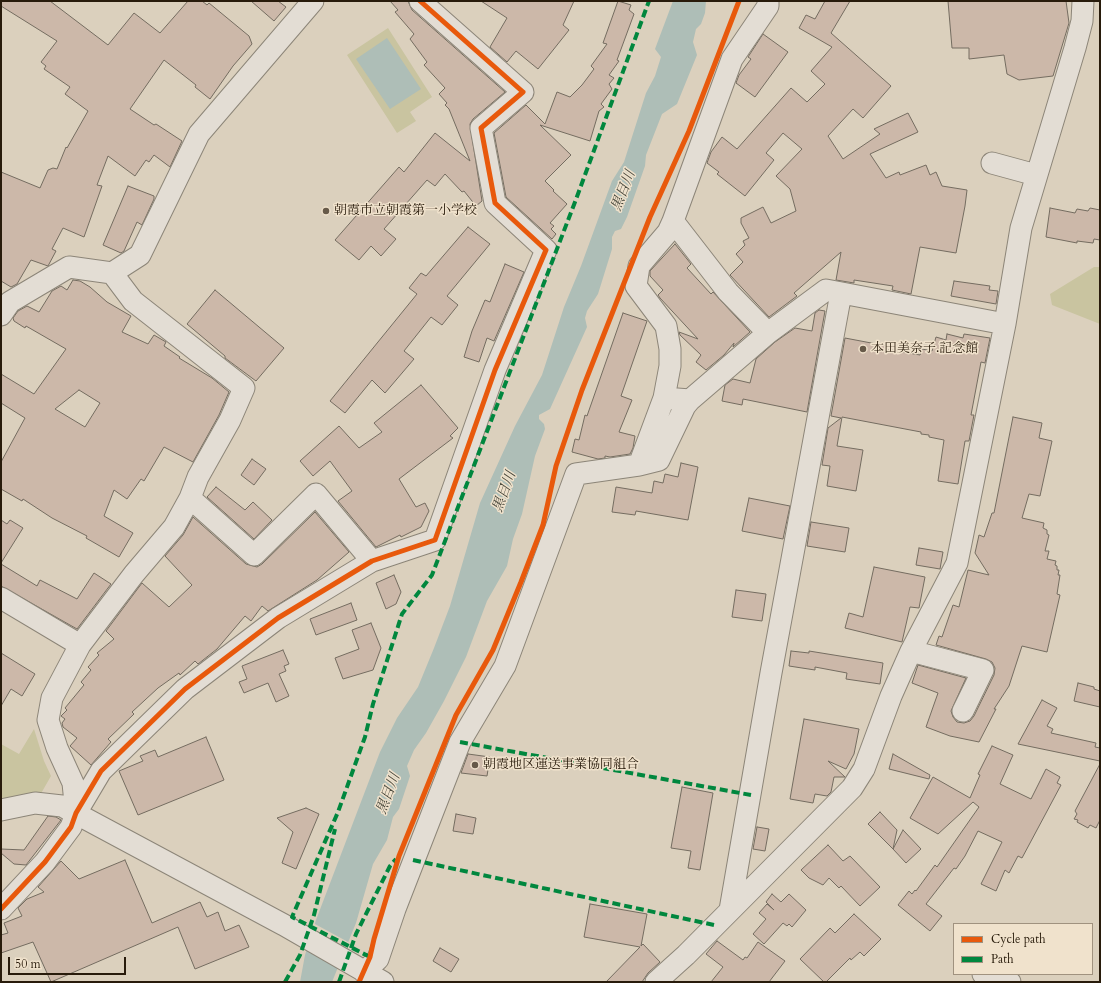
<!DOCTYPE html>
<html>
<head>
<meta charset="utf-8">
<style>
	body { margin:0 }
	#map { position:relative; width:1101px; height:983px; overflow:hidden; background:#dbd0bd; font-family:Cardo,serif }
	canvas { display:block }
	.frame { position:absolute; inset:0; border:2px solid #281b0b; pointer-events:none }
	.legend { position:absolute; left:953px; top:923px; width:140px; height:52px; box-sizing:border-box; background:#f0e2cc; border:1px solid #a0927f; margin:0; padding:5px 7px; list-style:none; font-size:12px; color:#281b0b }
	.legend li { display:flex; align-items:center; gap:8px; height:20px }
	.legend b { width:20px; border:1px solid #a0927f }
	.scale { position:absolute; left:8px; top:957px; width:118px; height:18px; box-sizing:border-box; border:2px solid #281b0b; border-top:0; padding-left:5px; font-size:12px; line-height:14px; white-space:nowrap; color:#281b0b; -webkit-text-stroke:3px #f0e2cc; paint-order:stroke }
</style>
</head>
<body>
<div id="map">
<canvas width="1101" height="983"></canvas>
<div class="frame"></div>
<ul class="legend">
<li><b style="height:5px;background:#e8590c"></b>Cycle path</li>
<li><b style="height:5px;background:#00873e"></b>Path</li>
</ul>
<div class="scale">50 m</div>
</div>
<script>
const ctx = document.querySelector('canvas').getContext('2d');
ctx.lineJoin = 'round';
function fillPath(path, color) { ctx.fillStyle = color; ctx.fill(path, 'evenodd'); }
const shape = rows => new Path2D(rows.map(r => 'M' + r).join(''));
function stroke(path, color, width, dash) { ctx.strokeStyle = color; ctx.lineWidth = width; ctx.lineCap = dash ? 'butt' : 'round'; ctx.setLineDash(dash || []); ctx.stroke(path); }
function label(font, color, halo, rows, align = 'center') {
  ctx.font = font + ' Cardo,"Noto Serif JP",serif'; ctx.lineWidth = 3; ctx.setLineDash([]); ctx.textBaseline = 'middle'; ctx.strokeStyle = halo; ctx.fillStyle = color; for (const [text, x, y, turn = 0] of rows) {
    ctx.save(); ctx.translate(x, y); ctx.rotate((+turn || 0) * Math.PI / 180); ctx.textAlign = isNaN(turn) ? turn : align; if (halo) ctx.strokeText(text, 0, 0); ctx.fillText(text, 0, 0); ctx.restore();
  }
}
fillPath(shape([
	[388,28,432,97,410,112,416,121,397,133,347,55],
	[1094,267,1100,267,1100,324,1052,305,1050,294],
	[34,729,44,761,51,776,39,797,1,804,1,744,19,754]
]), '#c9c4a0');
fillPath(shape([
	[673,1,706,1,705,13,701,24,696,29,693,42,697,55,677,104,662,114,646,155,645,166,627,217,621,229,615,231,612,237,612,249,598,294,587,311,585,318,587,327,550,409,539,415,539,419,544,424,545,429,535,456,522,514,513,539,507,566,487,601,466,657,444,701,426,733,414,750,407,766,410,776,399,809,393,817,387,840,373,864,356,923,332,982,300,982,305,955,316,920,380,752,397,718,418,687,434,648,450,606,480,503,515,426,542,375,564,307,581,266,612,181,624,162,646,93,655,76,661,57,655,49],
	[387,38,421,89,390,109,356,59]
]), '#aebeb7');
fillPath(shape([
	[313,923,350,943,340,967,305,948]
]), '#dbd0bd');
const building = shape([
	[1,1,50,1,108,45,134,13,160,33,188,1,202,1,207,5,209,3,249,36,252,44,233,66,210,99,195,87,196,85,164,60,130,109,154,125,156,124,182,141,170,167,154,155,149,162,146,160,135,176,108,156,97,185,102,186,84,237,63,228,52,249,56,251,48,266,31,260,17,284,11,287,1,281,1,172,40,188,48,170,53,168,57,169,66,147,67,148,88,111,65,94,70,87,44,69,46,66,41,62,57,41,1,6,1,1],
	[251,1,278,1,286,7,274,21,251,1],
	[390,1,408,1,412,10,505,92,473,119,470,124,482,201,476,206,464,191,462,192,445,174,435,186,427,180,384,229,396,239,381,256,371,246,359,260,335,240,399,167,404,172,435,133,470,161,449,109,445,105,447,103,439,94,445,88,424,65,427,62,410,39,414,34,395,12,398,10,390,1],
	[481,1,574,1,563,25,569,30,538,69,516,51,507,62,490,47,507,18,481,1],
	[618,1,631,5,629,10,634,14,617,60,619,61,609,75,614,78,609,84,612,89,601,104,604,107,599,111,590,141,540,125,571,155,545,181,554,190,553,191,567,204,550,223,554,226,551,229,556,234,552,239,506,197,494,133,526,105,545,124,557,92,570,97,582,85,594,69,591,66,607,44,603,43,618,1],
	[825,1,850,1,831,33,891,86,863,118,853,109,828,136,843,159,880,134,874,129,908,113,918,132,870,154,886,178,899,172,900,175,926,165,930,175,936,172,942,186,967,190,965,206,956,253,920,247,911,294,892,290,893,286,854,280,854,283,836,280,841,252,794,293,797,296,769,317,730,275,743,262,736,254,745,245,743,241,749,238,741,223,741,218,763,207,771,223,796,211,790,189,776,176,802,149,783,133,766,153,774,160,745,196,717,174,719,172,707,163,711,152,722,137,737,149,791,88,807,102,825,84,811,71,832,47,799,28,806,15,815,19,825,1],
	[948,1,1066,1,1069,23,1053,76,1019,80,1007,74,1004,55,969,59,969,48,952,48,948,1],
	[763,34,788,52,755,97,736,83,739,75,751,59,748,57,763,34],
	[128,186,154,196,154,199,142,225,137,222,124,251,121,253,103,245,128,186],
	[1050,208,1075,213,1077,209,1088,211,1090,208,1100,210,1100,240,1094,239,1093,243,1077,241,1077,243,1046,237,1050,208],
	[468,227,490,244,447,296,458,305,442,325,431,317,404,351,414,359,385,393,372,380,345,413,330,401,417,294,409,288,421,273,426,276,468,227],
	[675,244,691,264,687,268,711,294,713,292,750,332,733,347,734,343,724,355,706,370,696,362,701,355,680,335,679,332,698,339,660,298,658,295,663,290,650,276,650,271,675,244],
	[505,264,524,272,494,341,487,338,479,362,464,357,472,331,485,300,490,302,505,264],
	[73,280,80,281,90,287,107,302,131,316,122,332,148,344,154,335,166,342,164,346,180,357,179,358,212,378,229,392,219,415,193,462,164,447,144,481,141,479,127,499,114,490,104,516,133,533,119,557,86,538,87,536,52,518,23,499,22,501,1,489,1,462,25,418,1,403,1,374,34,394,66,349,26,326,25,328,14,321,13,318,18,311,27,306,39,312,52,291,61,286,67,290,73,280],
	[79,390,100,403,85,427,55,409,79,390],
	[954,281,990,286,989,290,998,291,996,304,951,296,954,281],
	[215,290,284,348,256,381,225,358,225,356,187,324,215,290],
	[819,310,825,311,807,412,743,399,742,405,722,401,725,385,733,379,750,383,756,359,775,342,795,328,812,331,815,313,819,310],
	[623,313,647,321,621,396,632,400,619,432,635,436,633,448,630,454,610,457,605,456,605,458,598,459,572,452,575,439,579,440,585,415,587,416,623,313],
	[947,334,963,338,964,334,990,338,985,363,981,362,971,415,974,415,969,441,965,441,958,484,938,481,944,440,929,437,929,435,921,434,921,432,842,417,837,446,863,450,856,491,827,486,830,466,822,465,828,428,841,418,831,416,845,338,887,346,886,349,920,355,922,349,932,351,936,337,946,340,947,334],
	[421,385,458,428,450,436,453,438,399,479,416,507,425,503,429,511,421,527,401,537,400,535,376,547,338,501,352,491,330,461,313,476,300,461,339,426,359,448,382,432,374,423,421,385],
	[1013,417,1042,423,1039,438,1052,441,1040,496,1029,494,1022,518,1044,523,1043,528,1047,530,1047,534,1049,535,1045,551,1049,551,1047,559,1056,561,1055,565,1057,566,1057,570,1059,570,1058,575,1060,575,1057,594,1060,595,1047,652,1022,646,1009,686,994,709,996,709,979,742,950,736,926,727,938,693,912,683,918,665,966,678,951,711,953,717,957,722,964,723,970,721,974,716,994,675,995,668,992,662,986,659,936,645,939,636,942,637,953,605,959,607,968,570,989,575,975,553,979,535,984,537,992,513,994,513,1013,417],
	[252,459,266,469,254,485,241,475,252,459],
	[681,463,698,467,688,520,636,511,635,515,612,512,616,487,652,493,654,481,663,483,665,474,678,477,681,463],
	[216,487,245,510,253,502,272,520,254,539,207,497,216,487],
	[749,498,790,506,783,539,742,531,749,498],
	[315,512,349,552,317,580,268,611,262,606,251,621,245,616,217,649,198,664,195,661,180,675,179,673,158,688,132,712,134,714,108,739,111,742,91,765,70,746,77,738,63,727,62,723,65,719,61,716,67,710,65,708,84,685,81,682,91,670,88,667,99,655,97,653,114,639,106,631,142,583,169,607,192,585,165,556,183,535,193,517,246,564,257,567,262,564,315,512],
	[1,520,7,524,10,520,23,528,1,563,1,520],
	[811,522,849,528,845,552,807,546,811,522],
	[919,548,943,552,940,569,916,565,919,548],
	[1,564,37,586,40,580,77,599,94,573,111,584,77,629,1,586,1,564],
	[874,567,925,577,919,608,910,607,902,642,845,628,849,613,863,617,874,567],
	[394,575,401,592,396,604,386,609,376,583,394,575],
	[736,590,766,594,762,621,732,617,736,590],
	[351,603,357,620,316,635,310,619,351,603],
	[371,623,381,648,373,670,343,679,335,658,359,649,352,630,371,623],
	[283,650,289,664,284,666,286,671,279,674,289,696,276,702,268,683,244,693,239,682,247,679,242,666,283,650],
	[791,651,809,653,809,651,883,663,880,684,846,679,847,673,815,667,815,670,789,666,791,651],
	[1,653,35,674,22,696,11,689,1,706,1,653],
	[1078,683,1094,687,1094,689,1100,691,1100,707,1074,701,1078,683],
	[1042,700,1057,708,1047,726,1053,729,1051,733,1096,743,1095,747,1100,748,1100,761,1018,744,1042,700],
	[804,719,859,729,854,754,846,769,828,761,845,777,834,777,831,792,827,796,815,794,813,803,790,799,804,719],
	[206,737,224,780,138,815,119,771,143,761,140,756,155,750,158,757,206,737],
	[992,746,1013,755,1000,784,1031,799,1046,769,1060,777,1057,783,1061,785,1022,858,1018,856,1009,873,1005,870,996,891,981,884,1002,842,978,831,965,856,956,869,954,868,926,904,942,916,930,931,898,905,909,891,912,894,915,890,916,891,935,865,937,867,979,807,973,802,938,834,910,818,933,777,970,798,980,775,978,774,992,746],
	[468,754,490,757,487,776,461,773,468,754],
	[893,754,930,775,929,779,889,769,893,754],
	[1100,764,1100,820,1096,828,1090,825,1088,828,1077,822,1078,820,1074,819,1077,814,1075,811,1100,764],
	[682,787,713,793,700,870,688,868,691,851,671,848,682,787],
	[306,808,319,814,296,869,282,863,293,832,277,818,306,808],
	[880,812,897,830,893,849,868,824,880,812],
	[456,814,476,818,473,834,453,831,456,814],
	[48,816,56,817,61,820,26,865,14,864,1,853,1,849,24,850,48,816],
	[757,827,769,829,765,851,753,849,757,827],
	[903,830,921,849,906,863,893,849,903,830],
	[828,845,843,861,850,856,880,887,860,906,841,886,839,888,829,878,823,885,809,878,801,870,828,845],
	[125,860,152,923,200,902,207,917,218,912,225,931,239,925,249,947,195,969,178,927,51,982,33,942,1,953,1,935,8,933,4,923,22,916,18,908,27,899,44,892,38,887,61,861,79,879,125,860],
	[772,894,781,902,789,894,806,910,792,927,789,924,787,926,783,923,764,944,753,934,766,919,759,913,767,904,774,910,766,902,772,894],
	[590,904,647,914,641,946,643,944,660,962,648,973,642,982,606,982,640,947,584,937,590,904],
	[854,914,881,939,864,956,860,952,851,960,850,958,826,982,824,982,800,959,830,928,835,933,854,914],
	[717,941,743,960,745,957,747,958,758,942,785,961,769,982,711,982,723,967,706,954,717,941],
	[440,948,459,959,451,972,433,961,440,948]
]);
fillPath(building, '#ccb8a9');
stroke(building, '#746c60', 1);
const minor = shape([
	[768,1,768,6,732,59,673,221,728,292,768,333],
	[992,163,1036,175],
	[1,315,10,302,69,267,112,273,140,255,199,134,313,1],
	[664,398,670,366,670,349,666,326,636,286,639,266,668,232,673,221],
	[639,465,659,460,685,406,690,400],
	[190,498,254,555,316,494,372,561],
	[1,598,80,645],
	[911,651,983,670,963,711],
	[1,810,35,803,62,806,284,925,383,982],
	[76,813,73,783,57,748,48,720,52,698,80,645,134,574,174,527,190,498,198,477,230,420,244,388,133,301,112,273],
	[1,909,45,862,71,827,76,813,101,771,185,689,278,618,372,561,435,540,495,370,546,250,495,203,481,128,523,92,420,1],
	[730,910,771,673,841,293],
	[364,972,378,959,395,909,460,742,505,666,576,474,639,465,664,398,690,400,768,333,826,290,1005,324],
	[983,974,1010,982],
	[656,982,686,955,852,788,864,769,891,696,911,651,957,563,1005,324,1021,228,1075,48,1082,21,1083,1]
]);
stroke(minor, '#8c8578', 23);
stroke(minor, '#e3ddd4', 21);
stroke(shape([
	[460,742,751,795],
	[413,860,714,925],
	[370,957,292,917,338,812,365,737,373,704,402,614,432,575,575,202,649,1],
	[285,982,300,955,314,915,335,829],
	[339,982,356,934,390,866,396,859]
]), '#00873e', 4, [8, 4]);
stroke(shape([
	[1,909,45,862,71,827,76,813,101,771,185,689,278,618,372,561,435,540,495,370,546,250,495,203,481,128,523,92,420,1],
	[359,982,370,957,374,939,399,856,456,715,493,650,521,582,543,525,556,466,582,390,650,217,689,131,739,1]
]), '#e8590c', 5);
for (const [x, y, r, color] of [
	[326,211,4,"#675a49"],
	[863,349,4,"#675a49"],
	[475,765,4,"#675a49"]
]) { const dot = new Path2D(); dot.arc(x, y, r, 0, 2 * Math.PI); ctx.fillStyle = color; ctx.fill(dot); stroke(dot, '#f0e2cc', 1.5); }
label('13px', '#281b0b', '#f0e2cc', [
	["朝霞市立朝霞第一小学校",334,211],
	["本田美奈子.記念館",871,349],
	["朝霞地区運送事業協同組合",483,765]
], 'left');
label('italic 14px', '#4a4a3e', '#f0e2cc', [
	["黒目川",624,191,-68],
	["黒目川",505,492,-70],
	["黒目川",389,794,-69]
]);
</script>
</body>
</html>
